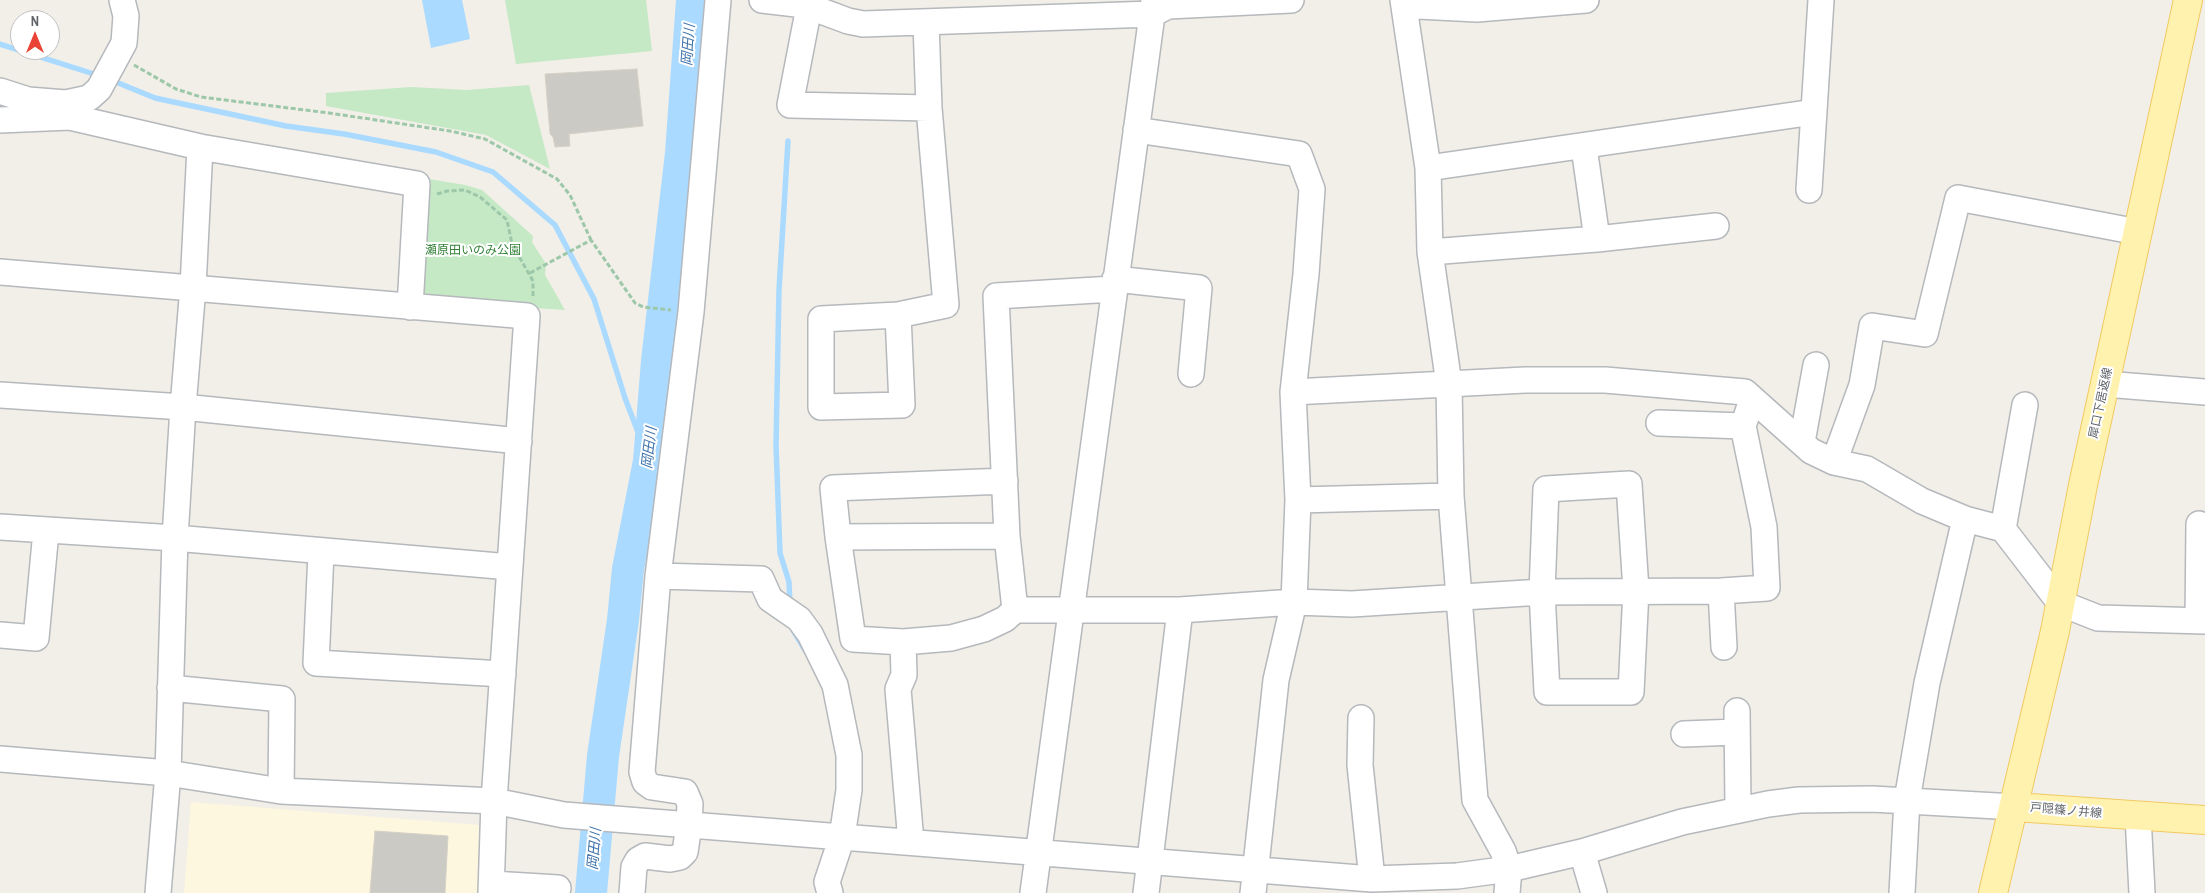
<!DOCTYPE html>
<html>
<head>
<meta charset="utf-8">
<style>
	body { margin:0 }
	#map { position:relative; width:2205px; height:893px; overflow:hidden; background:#f1efe8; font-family:"Archivo Narrow",sans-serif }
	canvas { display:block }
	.north { position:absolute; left:10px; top:10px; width:50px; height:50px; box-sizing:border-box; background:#fff; border:1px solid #bfc1c3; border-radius:50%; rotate:0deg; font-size:14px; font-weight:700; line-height:20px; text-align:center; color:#5f6368 }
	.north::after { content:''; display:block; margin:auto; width:18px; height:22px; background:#ea4335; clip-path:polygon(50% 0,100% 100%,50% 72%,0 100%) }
</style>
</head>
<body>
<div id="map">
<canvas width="2205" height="893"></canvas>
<div class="north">N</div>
</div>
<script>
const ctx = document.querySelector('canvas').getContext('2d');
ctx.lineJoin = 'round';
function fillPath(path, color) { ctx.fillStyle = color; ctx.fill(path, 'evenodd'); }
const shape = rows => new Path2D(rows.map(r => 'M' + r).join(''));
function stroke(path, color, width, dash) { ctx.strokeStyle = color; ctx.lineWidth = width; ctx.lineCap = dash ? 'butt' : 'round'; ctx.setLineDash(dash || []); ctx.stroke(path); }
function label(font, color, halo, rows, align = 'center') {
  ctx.font = font + ' "Archivo Narrow","Noto Sans JP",sans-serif'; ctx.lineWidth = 4; ctx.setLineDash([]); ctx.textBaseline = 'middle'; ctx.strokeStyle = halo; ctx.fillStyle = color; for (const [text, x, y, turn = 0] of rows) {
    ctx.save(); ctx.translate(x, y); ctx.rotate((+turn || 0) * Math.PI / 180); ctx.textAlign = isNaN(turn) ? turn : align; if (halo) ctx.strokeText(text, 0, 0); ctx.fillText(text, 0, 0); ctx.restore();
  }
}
fillPath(shape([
	[191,802,479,825,480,893,184,893]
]), '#fef7e0');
fillPath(shape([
	[505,0,646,0,652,51,516,64],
	[529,85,550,169,486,135,326,106,326,93,411,87,467,90],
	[423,178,465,185,482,190,533,236,532,242,546,264,545,275,565,310,426,301,418,292]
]), '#c5e8c5');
fillPath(shape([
	[422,0,462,0,470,39,431,48]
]), '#aadaff');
stroke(shape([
	[0,44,100,76],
	[111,80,155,98,286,126,344,134,436,152,493,172,555,225,594,299,625,398,649,461],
	[788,141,779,290,776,445,780,553,789,582,790,605],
	[793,630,805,650]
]), '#aadaff', 5.5);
stroke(shape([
	[591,893,603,756,623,620,628,569,649,461,657,361,681,153,692,0]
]), '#aadaff', 32);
const building = shape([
	[637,69,643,126,569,134,570,146,555,147,553,137,550,134,545,74,637,69],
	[375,831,448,836,445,893,370,893,375,831]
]);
fillPath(building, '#cccac5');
stroke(building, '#d6d1c6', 1);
const minor = shape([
	[762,0,805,5,848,21,863,24,1152,14,1168,6,1291,0],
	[1403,0,1428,168,1430,252,1449,384,1451,496,1475,800,1503,851,1509,869,1507,893],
	[1409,0,1418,6,1477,9,1586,0],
	[809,7,790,105,929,108],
	[0,91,28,100,66,103,89,98,99,89,124,43,126,16,122,0],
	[0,120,70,117,200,147,417,184,410,307],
	[1136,130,1299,154,1312,189,1306,274,1293,392,1298,500,1294,602,1276,680,1253,893],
	[1584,147,1597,239],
	[1428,168,1814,112],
	[1809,190,1821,0],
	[1430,252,1597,239,1716,226],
	[0,272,527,316,494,801,491,893],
	[1115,279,1199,288,1191,374],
	[1113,289,996,296,1007,536,1015,610,1180,610,1294,602,1352,604,1542,592,1721,591,1767,588,1764,527,1743,426,1752,400],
	[898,315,902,405,821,407,821,319,898,315,946,305,929,108,926,23],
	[2105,384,2205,392],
	[1293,392,1525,380,1605,380,1745,392,1811,451,1834,462,1867,469,1922,501,1965,519,2003,529,2060,603,2098,618,2205,621],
	[0,395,183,407,519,441],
	[1659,423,1743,426],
	[1802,442,1816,365],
	[1834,462,1862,385,1872,326,1925,334,1958,198,2138,232],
	[1005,481,833,488,838,537,1007,536],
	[1629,484,1636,590,1631,692,1547,692,1542,592,1546,489,1629,484],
	[1298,500,1451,496],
	[0,527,175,538,510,567],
	[2003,529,2025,405],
	[838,537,853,639,903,642,951,638,984,629,1005,619,1015,610],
	[321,553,316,663,503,674],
	[658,576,761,579,770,599,799,619,810,634,835,685,849,755,849,790,842,837,827,882,830,893],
	[1721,591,1724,647],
	[2198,620,2199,524],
	[0,635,36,638,46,531],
	[903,642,904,675,898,689,911,842],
	[170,688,282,699,281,791],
	[1737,711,1738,809],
	[1361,718,1360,765,1372,879],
	[1684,734,1737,732],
	[0,759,168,773,281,791,494,801,564,815,1372,879,1457,876,1509,869,1582,852,1682,822,1768,804,1799,800,1872,799,2015,807],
	[2138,816,2142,893],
	[1582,852,1594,893],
	[492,884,558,888],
	[158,893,168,773,175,538,183,407,193,287,200,147],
	[632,893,634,867,638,860,645,856,670,859,680,857,685,852,689,825,690,804,685,792,652,787,645,782,642,772,658,576,691,312,718,0],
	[1033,893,1154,0],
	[1146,893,1180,610],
	[1902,893,1907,800,1927,683,1965,519]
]);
const major = shape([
	[2015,807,2205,820],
	[1993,893,2055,631,2083,485,2188,0]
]);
stroke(minor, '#b5b8bc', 28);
stroke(major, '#f2c960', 30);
stroke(shape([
	[134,65,176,89,201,97,329,113,450,131,485,139,557,179,570,195,591,240],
	[437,194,447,191,465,190,480,197,507,220,512,244,533,281,533,297],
	[530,273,591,240,635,303,643,307,671,310]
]), '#9cc7a9', 3, [5, 2.5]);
stroke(minor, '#fff', 25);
stroke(major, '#fff2af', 28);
label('12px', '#348238', '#fff', [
	["瀬原田いのみ公園",473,251]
]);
label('12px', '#5f6368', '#fff', [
	["犀口下居返線",2101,403,-78],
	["戸隠篠ノ井線",2066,811,5]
]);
label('italic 14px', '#4174aa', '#fff', [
	["岡田川",689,45,-86],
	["岡田川",650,448,-83],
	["岡田川",595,849,-85]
]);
</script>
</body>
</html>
